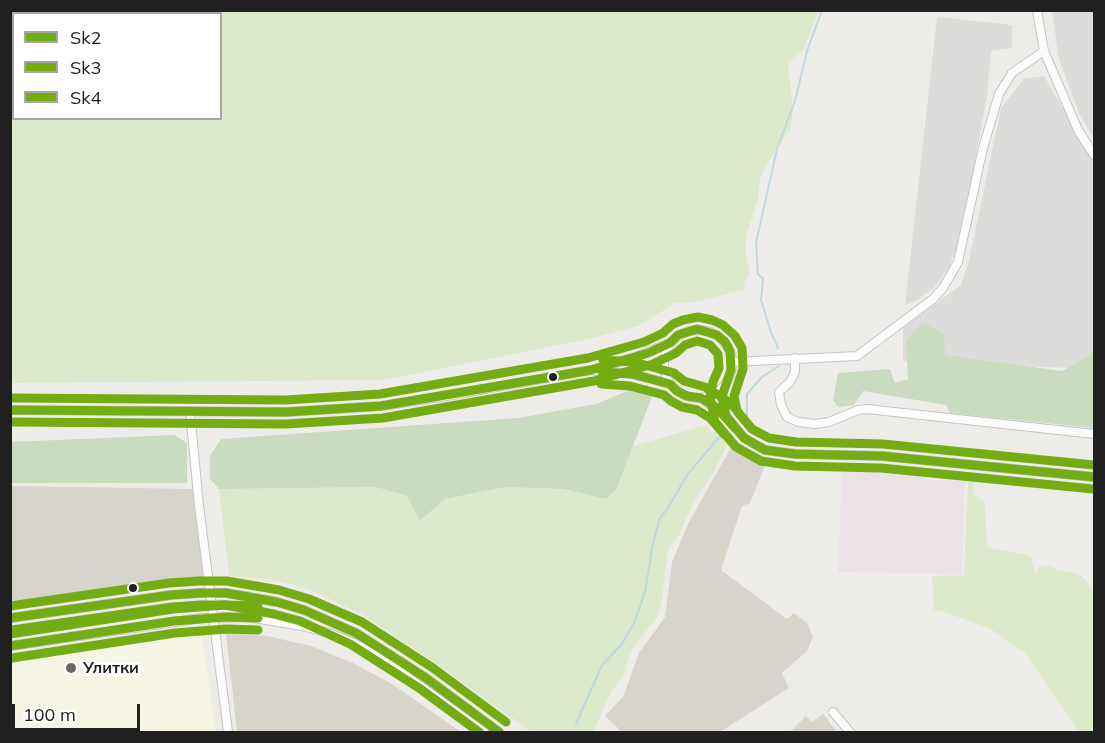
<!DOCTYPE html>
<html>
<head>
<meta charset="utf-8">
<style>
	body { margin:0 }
	#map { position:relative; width:1105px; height:743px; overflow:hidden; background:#eeece9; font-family:Mulish,sans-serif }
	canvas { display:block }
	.frame { position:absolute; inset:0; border:12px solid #202020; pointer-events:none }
	.legend { position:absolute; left:12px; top:12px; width:210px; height:108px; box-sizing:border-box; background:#fff; border:2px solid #a6a6a6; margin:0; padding:8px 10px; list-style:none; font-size:18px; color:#202020 }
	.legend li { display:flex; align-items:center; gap:12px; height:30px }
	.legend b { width:30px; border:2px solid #a6a6a6 }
	.scale { position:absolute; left:12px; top:704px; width:128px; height:27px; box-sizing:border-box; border:3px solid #202020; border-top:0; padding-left:8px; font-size:18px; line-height:21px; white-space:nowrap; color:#202020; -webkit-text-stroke:4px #fff; paint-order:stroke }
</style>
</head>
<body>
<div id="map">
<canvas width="1105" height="743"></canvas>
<div class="frame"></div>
<ul class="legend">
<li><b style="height:8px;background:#74ac13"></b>Sk2</li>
<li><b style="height:8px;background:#74ac13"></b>Sk3</li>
<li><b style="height:8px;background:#74ac13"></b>Sk4</li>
</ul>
<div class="scale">100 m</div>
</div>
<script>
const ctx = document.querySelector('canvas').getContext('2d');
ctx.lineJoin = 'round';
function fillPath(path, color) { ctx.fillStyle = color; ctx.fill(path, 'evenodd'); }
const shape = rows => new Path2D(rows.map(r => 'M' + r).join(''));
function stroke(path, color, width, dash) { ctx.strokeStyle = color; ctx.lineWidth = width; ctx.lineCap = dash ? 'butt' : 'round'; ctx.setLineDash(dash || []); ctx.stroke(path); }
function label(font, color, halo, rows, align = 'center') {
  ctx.font = font + ' Mulish,sans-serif'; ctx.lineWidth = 6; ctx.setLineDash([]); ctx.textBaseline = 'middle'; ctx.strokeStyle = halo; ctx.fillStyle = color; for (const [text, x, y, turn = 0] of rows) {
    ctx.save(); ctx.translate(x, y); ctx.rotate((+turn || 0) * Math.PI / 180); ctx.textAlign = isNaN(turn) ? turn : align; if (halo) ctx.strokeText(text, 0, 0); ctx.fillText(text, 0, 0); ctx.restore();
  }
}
fillPath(shape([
	[1052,11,1094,11,1094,138,1079,113,1059,59],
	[937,17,1012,25,1012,48,991,51,987,95,962,232,949,267,934,288,915,301,905,305],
	[1044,76,1094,162,1094,369,903,361,903,328,961,285,969,261,1001,108,1024,79]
]), '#dddcda');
fillPath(shape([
	[842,470,925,475,927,480,965,481,962,574,838,572]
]), '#ebe2e7');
fillPath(shape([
	[201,630,216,732,11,732,11,657,182,631]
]), '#f6f5e5');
fillPath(shape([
	[733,444,768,458,750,503,742,506,721,570,787,619,794,613,808,624,813,637,807,651,782,673,789,688,720,732,622,732,605,716,623,697,639,653,665,617,672,562,688,524],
	[11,486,194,489,211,579,11,601],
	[226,633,267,636,311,646,353,663,392,684,461,732,237,732],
	[823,714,837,732,790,732,806,716,812,722]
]), '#d7d5cb');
fillPath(shape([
	[10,11,11,10,819,11,803,50,788,63,793,112,790,130,768,162,760,179,758,198,746,236,746,255,750,274,744,282,746,289,695,302,675,303,638,326,593,338,384,380,11,383],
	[14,14,220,14,220,118,14,118],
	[703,426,712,432,721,428,728,434,729,441,712,476,695,499,679,535,668,550,662,599,657,617,633,648,629,657,624,676,612,690,593,732,532,732,425,656,361,614,309,589,268,579,229,576,219,489,376,487,407,496,421,521,445,499,505,487,563,489,606,499,616,490,633,446],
	[974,481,974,494,985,502,987,547,1031,556,1036,575,1039,567,1049,565,1057,570,1076,573,1085,579,1094,594,1094,732,1079,732,1026,654,991,629,944,612,934,610,932,576,964,575,968,482]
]), '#dce9ca');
fillPath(shape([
	[922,323,944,333,945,355,1062,371,1093,353,1094,354,1094,428,950,413,946,405,863,391,854,405,838,407,833,400,838,373,890,369,895,383,908,379,906,340],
	[648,385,652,397,616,490,606,499,563,489,505,487,445,499,420,521,407,496,376,487,219,489,210,479,210,456,221,439,518,418,596,404,635,388],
	[174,435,187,443,187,483,11,483,11,442]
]), '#cbdbc0');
stroke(shape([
	[778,348,771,332,761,300,763,279,758,274,756,243,777,149,795,101,807,51,822,10],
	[747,418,747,394,762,377,779,366],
	[576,724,602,665,622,644,634,623,645,592,653,543,660,518,668,508,687,475,725,430]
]), '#bedadf', 2);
const minor = shape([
	[1037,10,1044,51,1078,130,1094,155],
	'664 364a34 34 0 1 1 68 0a34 34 0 1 1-68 0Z',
	[795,358,795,372,790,382,779,392,781,405,787,417,798,422,815,424,829,422,858,410,867,409,1094,434],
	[732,362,857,356,933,299,943,288,958,262,983,148,999,94,1012,73,1044,51],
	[596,371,632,374,670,384],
	[724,386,722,396,725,414],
	[701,398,726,416,744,438,765,450,795,454,882,456,1094,477],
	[10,410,286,412,381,406,446,396,591,370,633,358,670,343],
	[190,411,199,506,228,732],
	[10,618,171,595,200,593,226,593,277,602,304,610,356,633,426,678,499,732],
	[10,646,202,618,248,617,302,626,329,633,356,644,383,659,484,732],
	[833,712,850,732]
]);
stroke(minor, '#c5c4c3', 10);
stroke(minor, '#fcfcfc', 8);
stroke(shape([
	[602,372,632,374,670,384,677,391,687,396,701,398,717,408,735,428],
	[10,410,286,412,381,406,591,370,648,353,670,343,678,335,697,329,717,335,725,342,730,351,731,370,722,396,726,416,744,438,765,450,795,454,882,456,1094,477],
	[10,618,171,595,200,593,226,593,277,602,304,610,356,633,426,678,499,732],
	[10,646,174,621,226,617,258,618]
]), '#74ac13', 9);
stroke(shape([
	[601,384,630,386,664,395,671,401,682,407,697,410,710,418,725,435],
	[10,422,286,424,383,418,594,381,653,364,676,353,685,345,697,341,710,345,718,354,719,368,713,382,710,396,715,422,736,447,761,461,795,466,881,468,1093,489],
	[12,630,172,607,200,605,225,605,274,614,300,621,350,644,419,688,479,732],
	[12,658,175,633,226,629,258,630]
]), '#74ac13', 9);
stroke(shape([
	[603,360,634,362,674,373,684,381,705,387,723,398,735,408,745,421],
	[10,398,286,400,380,394,588,358,644,342,663,333,673,324,683,320,698,317,712,320,723,325,735,336,742,348,743,369,734,396,737,411,752,429,769,438,796,442,883,444,1094,465],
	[10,606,169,583,199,581,227,581,279,590,309,599,362,622,433,668,506,722],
	[10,634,173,609,225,605,258,606]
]), '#74ac13', 9);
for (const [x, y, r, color] of [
	[553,377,5,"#202020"],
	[133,588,5,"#202020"],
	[71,668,6,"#686766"]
]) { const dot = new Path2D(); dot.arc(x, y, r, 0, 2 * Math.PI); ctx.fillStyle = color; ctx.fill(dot); stroke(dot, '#fff', 2); }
label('bold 16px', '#202020', '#fff', [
	["Улитки",83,668]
], 'left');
</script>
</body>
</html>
